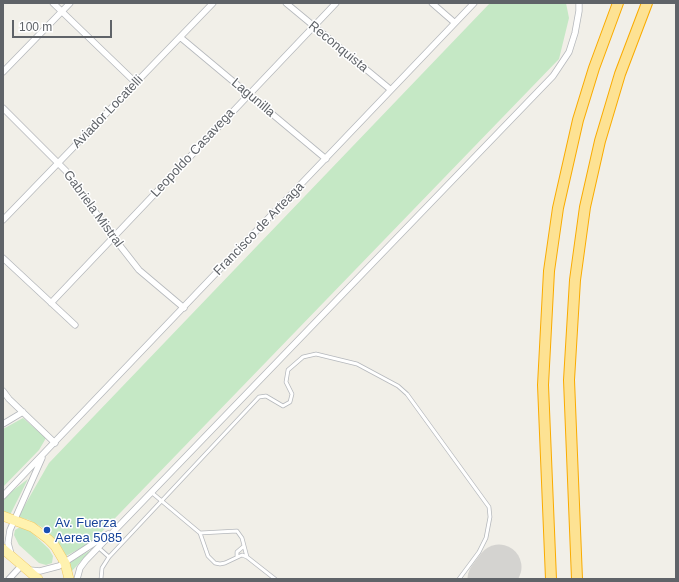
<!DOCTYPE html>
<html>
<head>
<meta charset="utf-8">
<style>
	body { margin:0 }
	#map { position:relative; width:679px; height:582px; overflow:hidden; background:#f1efe8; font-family:Arial,sans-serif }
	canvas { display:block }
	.frame { position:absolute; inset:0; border:4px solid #5f6368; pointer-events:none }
	.scale { position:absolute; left:12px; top:20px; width:100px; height:18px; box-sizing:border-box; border:2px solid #5f6368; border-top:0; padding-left:5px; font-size:12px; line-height:14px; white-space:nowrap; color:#5f6368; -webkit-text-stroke:3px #fff; paint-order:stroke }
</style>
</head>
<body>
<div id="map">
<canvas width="679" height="582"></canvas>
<div class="frame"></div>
<div class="scale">100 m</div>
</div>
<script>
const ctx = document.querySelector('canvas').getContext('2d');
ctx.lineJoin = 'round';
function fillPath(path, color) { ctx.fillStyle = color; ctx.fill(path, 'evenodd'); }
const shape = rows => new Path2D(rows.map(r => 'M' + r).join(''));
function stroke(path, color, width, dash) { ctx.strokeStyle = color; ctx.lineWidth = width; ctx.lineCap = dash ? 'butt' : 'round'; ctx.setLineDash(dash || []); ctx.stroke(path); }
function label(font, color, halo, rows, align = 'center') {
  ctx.font = font + ' Arial,sans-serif'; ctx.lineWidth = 3; ctx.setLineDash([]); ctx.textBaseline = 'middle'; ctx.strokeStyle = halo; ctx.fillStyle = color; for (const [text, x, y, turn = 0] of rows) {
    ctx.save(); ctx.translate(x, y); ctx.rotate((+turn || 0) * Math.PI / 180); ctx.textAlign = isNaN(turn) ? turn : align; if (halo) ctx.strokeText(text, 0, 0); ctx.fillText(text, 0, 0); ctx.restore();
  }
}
fillPath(shape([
	[490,3,566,3,569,18,559,59,92,542,66,556,60,545,43,528,29,520,18,517,49,463],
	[23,418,46,438,39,450,3,487,3,429],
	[28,479,10,515,3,512,3,498],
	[20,527,28,529,49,549,53,556,52,563,46,565,39,563,19,545,14,535,15,530],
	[91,550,72,571,68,563]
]), '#c5e8c5');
stroke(shape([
	[490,579,499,567]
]), '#d4d3d0', 45);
const service = shape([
	[151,492,200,533,237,531,242,538,247,557,275,579],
	[200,533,208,556,215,563,220,564,225,563,242,555,247,557],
	[99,548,109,557],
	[237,556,237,552,244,546],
	[101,579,102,568,109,557,259,397,266,396,283,406,290,402,292,394,286,382,288,370,303,357,316,354,357,364,398,386,407,394,489,507,490,517,486,538,479,552,459,579]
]);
const minor = shape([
	[53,3,136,83],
	[286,3,391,90],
	[432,3,455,23],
	[180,37,326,159],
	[3,72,70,3],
	[3,108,66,171,114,238,139,270,184,308],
	[3,220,213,3],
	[3,258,75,325],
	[51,303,336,3],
	[3,391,9,399,55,443],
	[3,424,23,412],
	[3,496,474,3],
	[11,554,8,543,10,530,42,458],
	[9,579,22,565,30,570,40,571,59,566,108,534],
	[77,579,80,568,86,560,117,528,553,76,569,52,575,33,579,11,579,3]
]);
const primary = shape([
	[3,516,32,527,48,539,55,546,65,563,69,579],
	[3,549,38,579]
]);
const motorway = shape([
	[551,579,543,385,549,271,558,208,578,120,594,68,618,3],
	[577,579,569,380,575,280,585,207,600,141,620,74,647,3]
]);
stroke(service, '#b5b8bc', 4.5);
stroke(minor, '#b5b8bc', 7);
stroke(primary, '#f2c960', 10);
stroke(motorway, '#f9ab00', 12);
stroke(service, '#fff', 3);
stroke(minor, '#fff', 5.5);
stroke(primary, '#fff2af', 9);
stroke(motorway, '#fde293', 10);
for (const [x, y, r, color] of [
	[47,530,4,"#1a4fb4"]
]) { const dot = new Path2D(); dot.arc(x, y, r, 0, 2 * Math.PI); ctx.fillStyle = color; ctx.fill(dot); stroke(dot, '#fff', 1.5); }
label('13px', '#5f6368', '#fff', [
	["Reconquista",338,47,39],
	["Lagunilla",253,98,40],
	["Aviador Locatelli",108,112,-46],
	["Leopoldo Casavega",193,153,-47],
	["Gabriela Mistral",93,209,54],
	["Francisco de Arteaga",259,229,-46]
]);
label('13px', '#164399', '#fff', [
	["Av. Fuerza",55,523],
	["Aerea 5085",55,538]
], 'left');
</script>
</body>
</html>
